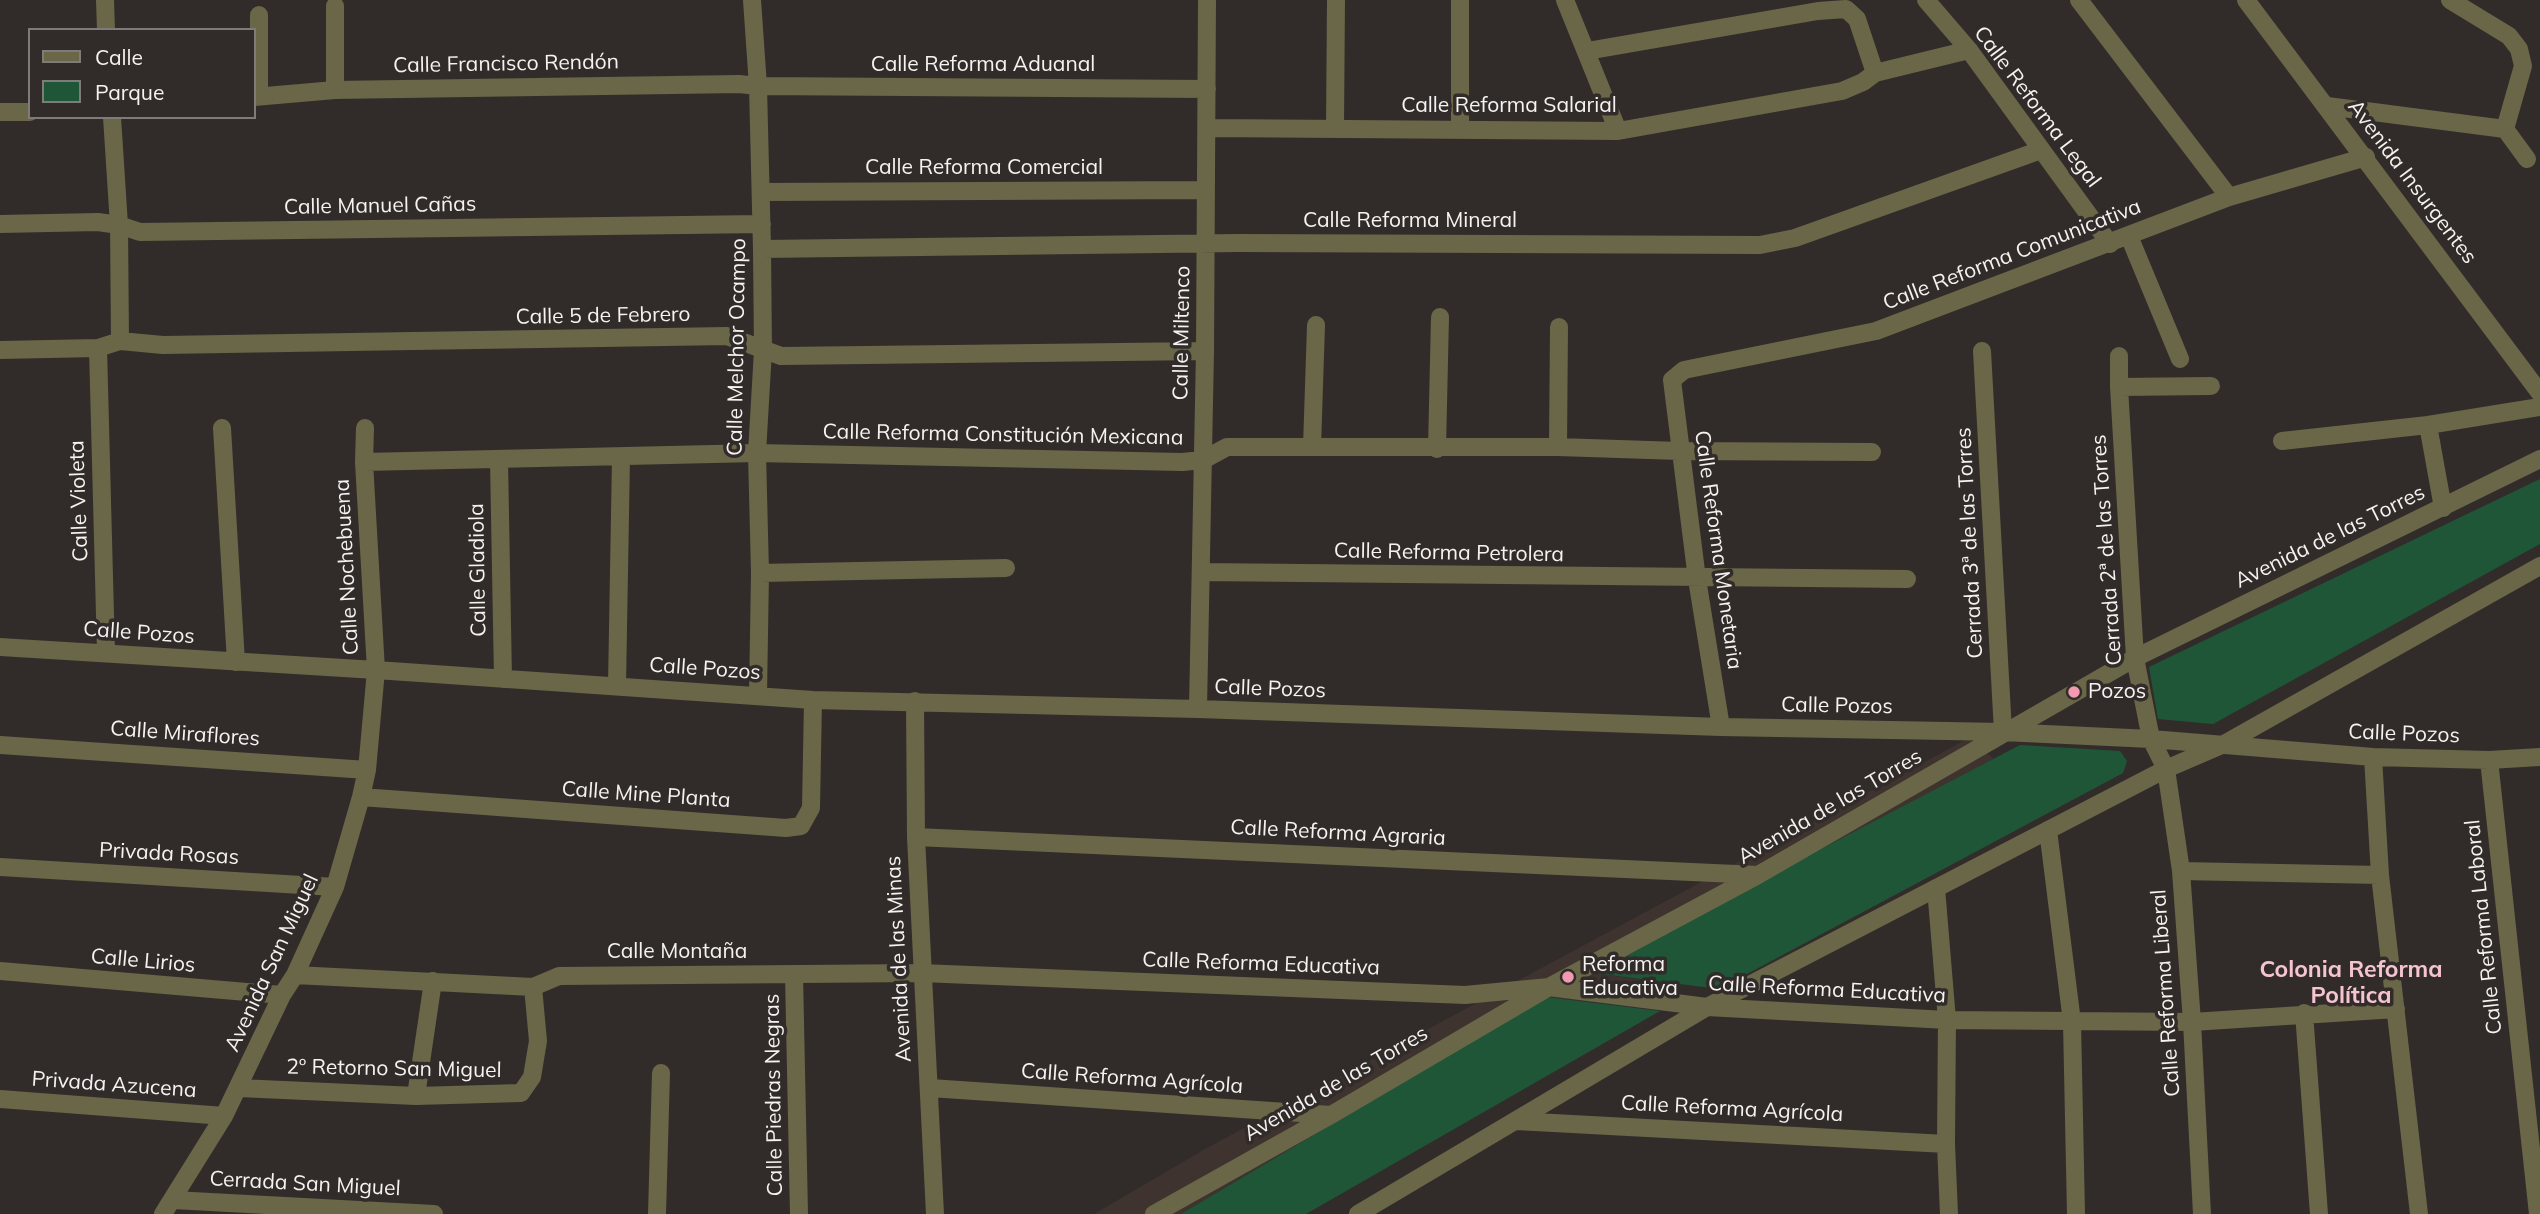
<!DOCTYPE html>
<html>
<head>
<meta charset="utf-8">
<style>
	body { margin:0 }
	#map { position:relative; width:2540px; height:1214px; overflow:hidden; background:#312c2a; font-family:Mulish,sans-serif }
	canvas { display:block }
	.legend { position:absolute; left:28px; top:28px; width:228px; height:91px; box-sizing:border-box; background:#312c2a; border:2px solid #7f7b79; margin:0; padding:9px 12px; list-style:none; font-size:21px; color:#f5f2f0 }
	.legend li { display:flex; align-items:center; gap:14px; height:35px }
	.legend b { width:35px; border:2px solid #7f7b79 }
</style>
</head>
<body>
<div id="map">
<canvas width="2540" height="1214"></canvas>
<ul class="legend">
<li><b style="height:9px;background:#6a6648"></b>Calle</li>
<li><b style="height:19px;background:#205638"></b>Parque</li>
</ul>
</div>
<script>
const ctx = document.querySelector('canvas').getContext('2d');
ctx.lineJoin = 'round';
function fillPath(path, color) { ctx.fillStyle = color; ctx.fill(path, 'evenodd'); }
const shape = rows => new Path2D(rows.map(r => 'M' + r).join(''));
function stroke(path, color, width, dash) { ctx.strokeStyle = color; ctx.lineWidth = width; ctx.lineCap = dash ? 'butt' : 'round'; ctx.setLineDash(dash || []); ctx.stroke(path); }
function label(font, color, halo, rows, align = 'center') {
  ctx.font = font + ' Mulish,sans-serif'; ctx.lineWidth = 7; ctx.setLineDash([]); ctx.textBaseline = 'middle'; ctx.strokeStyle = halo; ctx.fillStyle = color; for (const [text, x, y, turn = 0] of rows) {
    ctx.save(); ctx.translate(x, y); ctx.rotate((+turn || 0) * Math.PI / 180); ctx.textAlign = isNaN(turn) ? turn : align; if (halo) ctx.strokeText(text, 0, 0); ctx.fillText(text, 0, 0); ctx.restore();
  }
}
fillPath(shape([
	[1969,738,1994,759,1587,972,1658,982,1641,1008,1546,997,1181,1214,1094,1214,1205,1149]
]), '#3e332e');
fillPath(shape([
	[2540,479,2540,544,2213,724,2158,719,2149,667],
	[2020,745,2120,751,2127,761,2123,773,1719,989,1586,972],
	[1546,997,1660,1011,1306,1214,1181,1214]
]), '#205638');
stroke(shape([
	[105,0,106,30],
	[752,0,758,86,762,249,763,350,757,453,760,573,758,695],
	[1460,0,1460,130],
	[1565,0,1618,131],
	[1926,0,1969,50,2110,244],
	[2079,0,2229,197],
	[2246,0,2540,393],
	[335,6,335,90],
	[1587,51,1818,11,1846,9,1857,19,1875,73],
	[259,96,259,15],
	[254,97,335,90,739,84,758,86,1207,89],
	[2327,106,2505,129,2523,66,2519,49,2509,36,2450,0],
	[0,112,30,112],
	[112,117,119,225,120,341],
	[1335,127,1336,0],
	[1207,128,1618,131,1842,91,1863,82,1875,73,1969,50],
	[2505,129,2527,159],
	[761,192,1206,190],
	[0,224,98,222,119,225,140,232,762,224],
	[2129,236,2180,359],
	[762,249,1238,243,1760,245,1795,238,2041,150],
	[98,348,106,653],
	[0,350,98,348,120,341,163,345,727,336,781,356,1205,351],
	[1982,351,2003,732],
	[2119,356,2119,387,2135,658,2151,739,2166,769,2181,871,2192,1022,2202,1214],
	[2119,387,2211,386],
	[2428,425,2443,508],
	[222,428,236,662],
	[2282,441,2428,425,2540,407],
	[1312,447,1316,325],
	[1558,447,1559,327],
	[1437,449,1440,317],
	[499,460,503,679],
	[364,462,757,453,1182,462,1203,460,1227,447,1558,447,1680,451,1872,452],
	[1201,572,1907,579],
	[760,573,1006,568],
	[0,647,376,670,813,700,1198,709,1721,727,2003,732,2151,739,2373,757,2489,760,2540,757],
	[617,686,621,457],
	[915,701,916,837,935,1214],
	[1198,709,1205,351,1207,0],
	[1721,727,1697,579,1672,380,1684,370,1876,331,2229,197,2366,157],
	[0,745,367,770],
	[2373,757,2380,875,2419,1214],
	[2489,760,2538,1214],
	[361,797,786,828,801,826,811,808,813,700],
	[2048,830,2072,1022,2076,1214],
	[916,837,1758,875],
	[0,867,335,887],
	[2181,871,2380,875],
	[1936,888,1947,1020,1946,1144,1949,1214],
	[0,971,282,995],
	[794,974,799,1214],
	[295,975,533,987],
	[2304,1013,2319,1214],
	[239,1088,416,1096,521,1093,532,1077,538,1041,533,987,559,976,921,973,1465,995,1549,987,1707,1007,1947,1020,2192,1022,2396,1009],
	[930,1088,1331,1115],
	[416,1096,433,981],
	[0,1099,224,1116],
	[1516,1121,1946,1144],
	[173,1200,434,1214],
	[163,1214,224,1116,282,995,295,975,335,887,361,797,367,770,376,670,364,462,365,428],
	[657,1214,661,1073],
	[1154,1214,1331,1115,1549,987,1758,875,2135,658,2540,459],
	[1358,1214,1707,1007,2166,769,2224,744,2540,566]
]), '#6a6648', 18);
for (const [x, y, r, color] of [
	[2074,692,7,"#f19ab1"],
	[1568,977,7,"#f19ab1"]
]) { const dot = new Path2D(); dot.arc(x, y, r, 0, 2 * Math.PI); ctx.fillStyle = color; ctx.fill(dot); stroke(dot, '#312c2a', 2.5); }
label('21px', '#f5f2f0', '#312c2a', [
	["Calle Francisco Rendón",506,64,-1],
	["Calle Reforma Aduanal",983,65],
	["Calle Reforma Salarial",1509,106],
	["Calle Reforma Legal",2037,107,53],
	["Calle Reforma Comercial",984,168],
	["Avenida Insurgentes",2412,182,53],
	["Calle Manuel Cañas",380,206,-1],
	["Calle Reforma Mineral",1410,221],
	["Calle Reforma Comunicativa",2012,255,-21],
	["Calle 5 de Febrero",603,316,-1],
	["Calle Miltenco",1182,333,-89],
	["Calle Melchor Ocampo",737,347,-89],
	["Calle Reforma Constitución Mexicana",1003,435,1],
	["Calle Violeta",79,501,-92],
	["Avenida de las Torres",2330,537,-26],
	["Cerrada 3ª de las Torres",1970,543,-93],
	["Calle Reforma Monetaria",1718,550,82],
	["Cerrada 2ª de las Torres",2107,550,-94],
	["Calle Reforma Petrolera",1449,553,1],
	["Calle Nochebuena",347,567,-93],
	["Calle Gladiola",478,570,-91],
	["Calle Pozos",139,633,4],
	["Calle Pozos",705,669,4],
	["Calle Pozos",1270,689,2],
	["Calle Pozos",1837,706,1],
	["Calle Miraflores",185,734,4],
	["Calle Pozos",2404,734,2],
	["Calle Mine Planta",646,795,4],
	["Avenida de las Torres",1830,807,-30],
	["Calle Reforma Agraria",1338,833,3],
	["Privada Rosas",169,854,3],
	["Calle Reforma Laboral",2484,927,-96],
	["Calle Montaña",677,952],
	["Avenida de las Minas",899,959,-93],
	["Calle Lirios",143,961,5],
	["Avenida San Miguel",272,963,-65],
	["Calle Reforma Educativa",1261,964,2],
	["Calle Reforma Educativa",1827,990,3],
	["Calle Reforma Liberal",2166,993,-94],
	["2º Retorno San Miguel",394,1069,1],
	["Calle Reforma Agrícola",1132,1079,4],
	["Avenida de las Torres",1336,1084,-30],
	["Privada Azucena",114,1085,4],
	["Calle Piedras Negras",774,1095,-91],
	["Calle Reforma Agrícola",1732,1109,3],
	["Cerrada San Miguel",305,1184,3]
]);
label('21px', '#f5f2f0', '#312c2a', [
	["Pozos",2088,692],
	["Reforma",1582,965],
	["Educativa",1582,989]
], 'left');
label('bold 23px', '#f6c4d0', '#312c2a', [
	["Colonia Reforma",2351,970],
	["Política",2351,996]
]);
</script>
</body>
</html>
